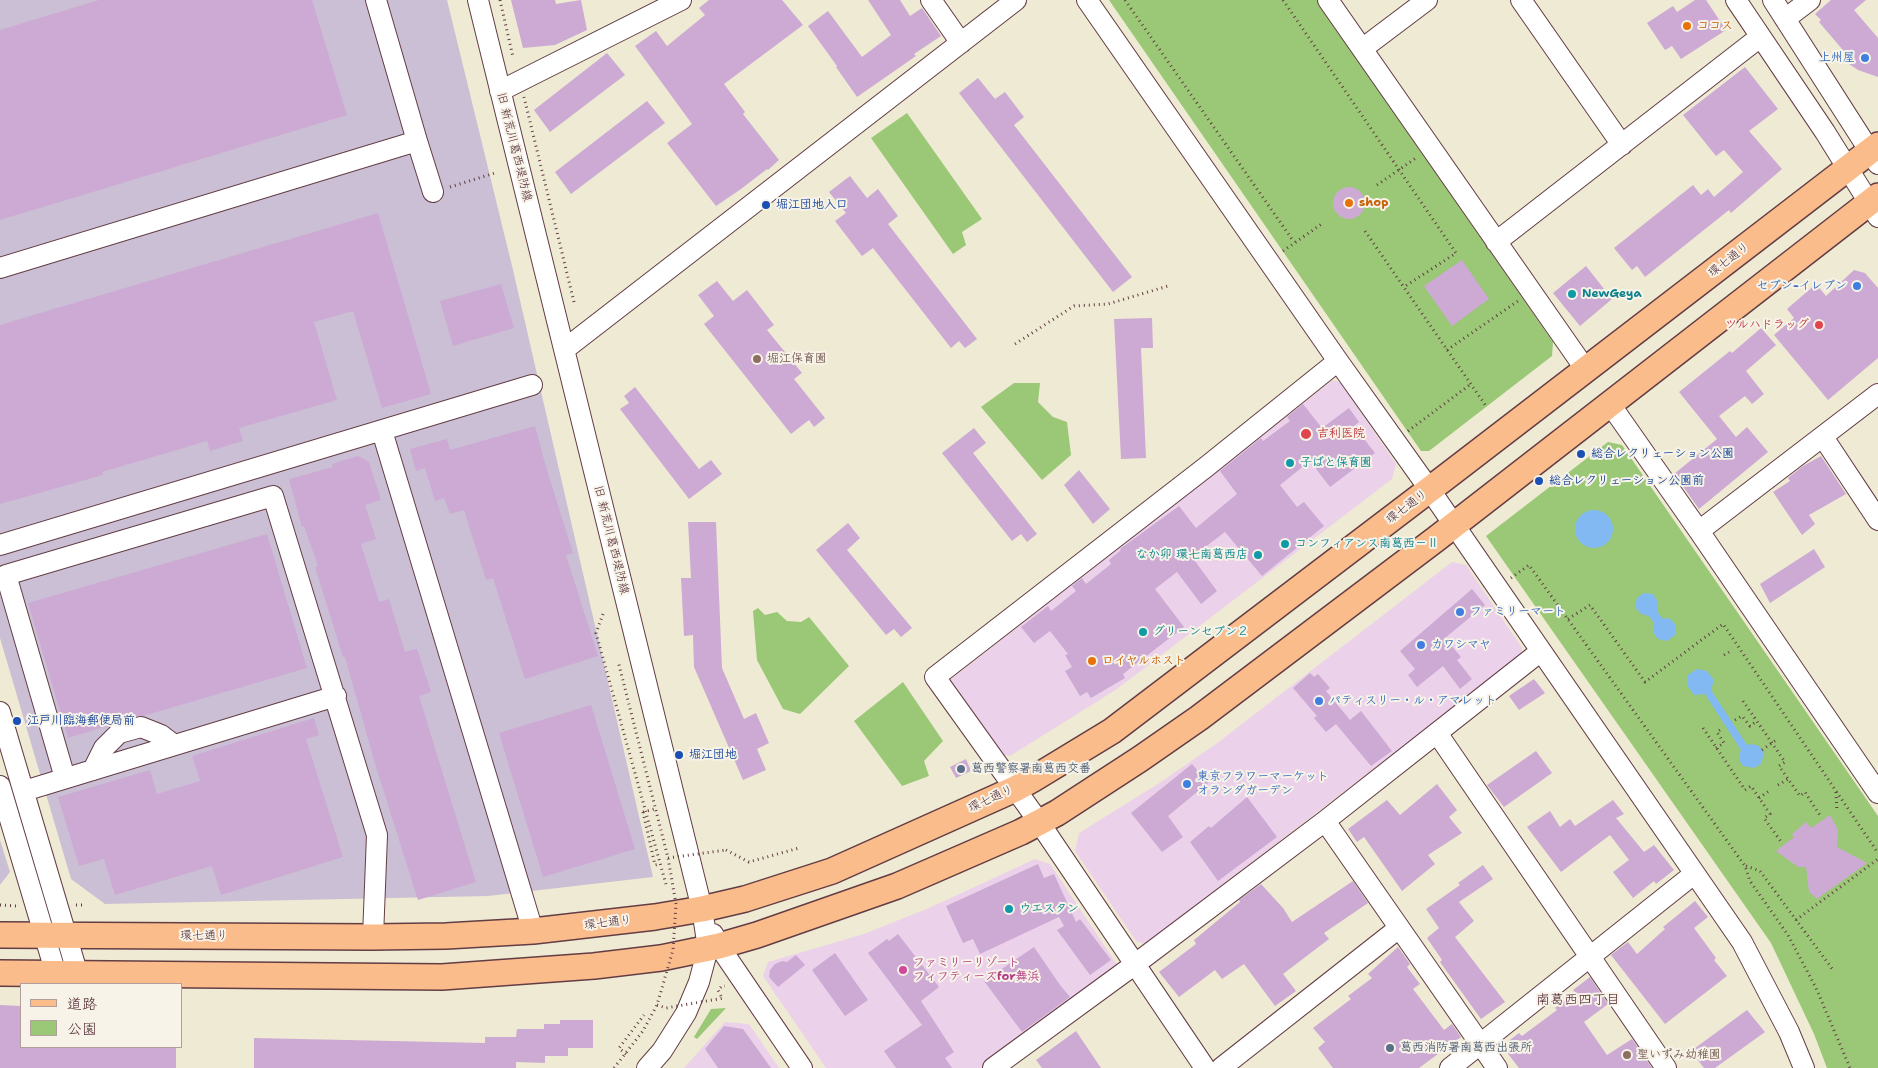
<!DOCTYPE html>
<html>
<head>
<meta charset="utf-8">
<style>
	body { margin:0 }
	#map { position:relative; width:1878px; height:1068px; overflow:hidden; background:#efead3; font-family:"Shantell Sans","Klee One",sans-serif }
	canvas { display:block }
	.legend { position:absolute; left:20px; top:983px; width:162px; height:65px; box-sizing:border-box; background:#f7f3e8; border:1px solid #b29e9c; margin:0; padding:6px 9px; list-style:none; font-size:15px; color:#4a1f2b }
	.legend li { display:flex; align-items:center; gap:10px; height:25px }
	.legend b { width:25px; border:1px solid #b29e9c }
</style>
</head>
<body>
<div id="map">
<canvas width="1878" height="1068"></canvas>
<ul class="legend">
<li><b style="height:6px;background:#fabc8b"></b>道路</li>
<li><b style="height:14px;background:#9ac876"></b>公園</li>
</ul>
</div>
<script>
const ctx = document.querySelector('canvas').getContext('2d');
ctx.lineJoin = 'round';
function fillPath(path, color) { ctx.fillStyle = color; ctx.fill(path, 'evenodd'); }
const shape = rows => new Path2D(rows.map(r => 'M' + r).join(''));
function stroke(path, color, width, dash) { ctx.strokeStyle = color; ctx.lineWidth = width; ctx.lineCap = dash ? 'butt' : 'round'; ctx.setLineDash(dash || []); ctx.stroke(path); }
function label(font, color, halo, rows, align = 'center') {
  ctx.font = font + ' "Shantell Sans","Klee One",sans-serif'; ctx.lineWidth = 4; ctx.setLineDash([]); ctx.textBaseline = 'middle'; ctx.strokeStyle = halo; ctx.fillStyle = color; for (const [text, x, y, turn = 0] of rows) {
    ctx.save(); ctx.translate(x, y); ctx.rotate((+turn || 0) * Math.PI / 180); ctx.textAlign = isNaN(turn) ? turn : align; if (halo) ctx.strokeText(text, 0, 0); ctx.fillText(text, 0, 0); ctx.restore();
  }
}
fillPath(shape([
	[1333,380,1341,383,1396,464,1392,479,1117,689,1010,756,1003,755,950,680],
	[1452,562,1466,565,1522,648,1521,656,1145,944,1136,941,1075,851,1079,833,1161,782,1216,744],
	[1035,859,1050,864,1118,966,987,1068,826,1068,763,976,768,962,864,934,929,908],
	[725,1022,749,1024,779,1068,684,1068]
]), '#ecd1ea');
fillPath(shape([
	[0,0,447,0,513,270,653,877,488,896,105,904,71,879,0,638],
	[0,840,10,872,0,885]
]), '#cbbfd5');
fillPath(shape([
	[1109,0,1317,0,1553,342,1552,356,1429,451,1421,451],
	[907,113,982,219,962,232,966,245,953,254,871,138],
	[1014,383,1040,383,1038,402,1053,417,1067,422,1071,455,1042,480,981,407],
	[1608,442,1622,445,1878,816,1878,1068,1827,1068,1814,1034,1771,943,1486,536],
	[758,608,765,615,777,612,787,621,801,622,809,617,849,666,800,714,783,709,757,660,753,611],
	[903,682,943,741,924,761,929,776,902,786,854,721],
	[726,1008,697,1039,694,1037,711,1009]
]), '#9ac876');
fillPath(shape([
	'1575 529a19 19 0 1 1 38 0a19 19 0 1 1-38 0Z',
	[1644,593,1653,594,1658,602,1657,611,1662,618,1671,619,1676,626,1675,635,1667,641,1658,639,1653,632,1654,623,1649,616,1641,614,1635,607,1637,598],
	[1697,669,1707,671,1714,680,1711,690,1747,745,1752,744,1759,746,1764,753,1761,764,1754,768,1743,766,1739,760,1739,755,1741,750,1705,694,1694,695,1687,685,1688,675]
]), '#83b9f2');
fillPath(shape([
	[99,0,312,0,347,115,0,220,0,30],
	[511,0,555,0,556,4,581,0,587,30,555,45,523,48],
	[709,0,782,0,803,25,724,84,745,112,743,114,779,160,768,170,767,169,741,189,716,206,667,143,692,124,635,46,656,31,667,46,705,15,699,8],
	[868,0,900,0,910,16,922,8,941,36,914,54,916,56,857,97,836,67,837,66,808,26,828,11,862,57,891,35],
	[1695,0,1706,0,1726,30,1681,59,1672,46,1665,50,1647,23,1673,6,1677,12],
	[1831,0,1866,0,1854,10,1878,38,1878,77,1858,70,1843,60,1848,56,1819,22,1821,20,1815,14],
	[607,53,625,75,550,132,534,110],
	[1745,67,1778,109,1749,131,1782,169,1731,213,1729,210,1645,277,1637,266,1632,270,1614,248,1693,185,1701,195,1708,189,1714,197,1743,172,1724,150,1716,156,1683,115],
	[978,78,995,99,1005,92,1024,117,1014,125,1132,277,1113,292,959,93],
	[647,101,665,123,571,194,555,172],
	[850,176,867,198,878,189,898,216,888,224,977,339,965,348,959,341,951,348,873,248,862,256,835,221,846,213,829,192],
	'1333 203a16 16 0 1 1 32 0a16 16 0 1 1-32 0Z',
	[378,213,431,394,382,408,353,311,314,322,337,400,239,428,243,441,210,451,207,441,102,472,103,475,0,504,0,325],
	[1462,260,1489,299,1452,326,1424,286],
	[1586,266,1612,299,1580,326,1553,293],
	[1854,270,1865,273,1878,288,1878,358,1828,400,1774,335,1794,318,1787,309,1816,284,1826,296],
	[717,281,733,301,747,290,774,325,767,330,802,373,794,379,825,418,814,427,809,420,791,434,704,324,714,316,698,295],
	[501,284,514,328,453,346,440,301],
	[1152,318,1153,348,1141,348,1146,458,1121,459,1114,319],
	[1761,328,1776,345,1746,371,1764,394,1752,404,1745,396,1719,416,1736,437,1747,427,1768,452,1699,509,1674,474,1717,439,1679,392,1730,351,1732,353],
	[635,387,699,469,711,460,722,474,689,499,620,409,629,403,624,396],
	[1303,404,1322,428,1349,408,1359,422,1354,426,1375,453,1330,487,1310,461,1280,485,1297,507,1304,502,1324,526,1262,576,1225,532,1192,557,1217,591,1201,604,1177,572,1155,589,1184,627,1123,674,1125,678,1091,698,1087,692,1080,696,1065,671,1072,667,1065,655,1068,654,1050,631,1034,643,1021,627,1048,606,1051,611,1076,591,1072,586,1082,578,1086,584,1111,564,1109,560,1121,550,1120,549,1179,506,1196,528,1237,494,1220,471,1261,438,1263,441,1290,421,1287,417],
	[535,426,546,467,573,553,566,555,598,656,525,679,493,578,486,580,464,510,450,514,444,498,435,501,425,468,416,471,410,449,447,439,450,450],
	[974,428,986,443,973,453,1037,534,1027,542,1021,534,1012,541,942,453],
	[358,456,369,462,381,500,365,505,376,539,361,544,379,602,389,599,405,652,417,649,431,692,419,696,476,882,418,900,376,767,345,657,343,657,315,567,318,566,304,526,302,527,289,479,333,467,332,464],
	[1821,456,1846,494,1809,515,1815,524,1802,535,1773,492,1790,481,1788,478,1803,466],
	[1079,470,1110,509,1093,524,1064,485],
	[688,522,716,522,722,668,744,719,756,713,769,743,757,749,766,770,743,780,694,667,693,635,684,636,681,578,691,578],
	[848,523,860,538,847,550,912,628,901,637,894,629,886,635,816,550],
	[267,534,307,668,143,716,116,722,110,725,68,738,28,603],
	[1814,549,1825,567,1770,603,1760,584],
	[1472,589,1485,605,1445,638,1461,657,1457,660,1472,679,1460,689,1443,666,1417,687,1408,675,1415,669,1400,651],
	[1310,673,1314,677,1318,674,1330,688,1326,691,1350,720,1361,711,1392,751,1371,766,1336,724,1326,732,1314,718,1317,716,1293,688],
	[1534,679,1545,693,1519,710,1509,696],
	[591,705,635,849,543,877,499,733],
	[314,718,319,735,306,739,343,857,221,895,212,866,115,895,104,859,79,866,58,797,150,770,157,794,200,781,192,756],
	[1536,751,1552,773,1504,807,1487,785],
	[966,759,971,771,956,778,950,767],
	[1192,764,1208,783,1168,816,1183,837,1162,852,1131,813],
	[1437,784,1457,810,1449,817,1462,833,1428,855,1435,864,1402,891,1364,837,1357,842,1348,829,1387,800,1400,815],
	[1247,797,1277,837,1218,881,1190,842,1209,826,1211,828],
	[1613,800,1624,814,1616,818,1644,852,1654,845,1674,870,1656,884,1654,881,1633,898,1613,872,1629,860,1610,835,1561,872,1527,827,1550,811,1560,827,1570,819,1575,826],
	[1830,815,1838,830,1837,847,1867,863,1817,899,1809,892,1806,867,1798,867,1776,851,1794,837,1792,834,1806,822,1811,828],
	[1038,864,1044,878,1054,874,1076,922,1080,919,1111,960,1090,975,1057,930,1064,926,1059,917,980,954,973,939,963,943,946,906],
	[1483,865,1493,879,1459,902,1474,921,1455,937,1505,1002,1481,1019,1440,962,1442,960,1427,938,1439,928,1426,909,1460,885,1458,883],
	[1353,881,1368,903,1324,933,1329,939,1283,974,1296,991,1275,1006,1244,964,1222,979,1215,970,1179,997,1159,972,1196,944,1194,940,1240,902,1239,900,1261,884,1283,908,1292,922],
	[1695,901,1708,917,1694,928,1716,958,1714,960,1727,976,1665,1024,1611,955,1628,942,1637,954,1665,929,1663,927],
	[898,934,939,987,921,1001,954,1052,945,1058,952,1068,896,1068,884,1051,922,1025,868,953,887,939,889,941],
	[1034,947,1060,985,1070,997,1022,1032,984,981],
	[1398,947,1410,964,1407,967,1420,984,1413,989,1444,1030,1452,1024,1461,1037,1419,1068,1333,1068,1318,1048,1325,1042,1313,1028,1351,999,1348,996,1372,978,1368,974],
	[835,953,868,1000,845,1016,812,970],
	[796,955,805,965,778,987,769,977,770,970,775,964,782,961,787,962],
	[1590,977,1608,1004,1584,1022,1607,1055,1632,1039,1652,1068,1519,1068,1502,1046,1519,1033,1522,1036,1557,1010,1555,1008,1575,992,1573,990],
	[0,1005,21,1006,21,1047,176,1047,176,1068,0,1068],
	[1747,1010,1765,1032,1715,1068,1704,1068,1691,1051],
	[560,1020,593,1020,593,1048,568,1048,568,1056,545,1056,545,1063,516,1062,516,1068,254,1068,254,1038,485,1043,485,1037,516,1037,517,1029,544,1029,544,1024,560,1024],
	[724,1026,743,1029,771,1068,718,1068,705,1049],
	[1076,1031,1101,1068,1042,1068,1036,1060]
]), '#ccaad4');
const minor = shape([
	[478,0,702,909,708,948,699,982,686,1013,662,1051,647,1068],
	[931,0,961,43],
	[1087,0,1338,361,1430,490,1742,942,1789,1032,1804,1068],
	[1328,0,1586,370],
	[1521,0,1622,145],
	[1736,0,1825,132,1878,217],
	[1773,0,1878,164],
	[1785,19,1810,0],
	[1362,49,1427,0],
	[500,91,681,0],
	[417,141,433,192],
	[1496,242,1760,37],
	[0,268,417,141,376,0],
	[565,349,1016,0],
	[1610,404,1699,531,1878,793],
	[382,431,533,931],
	[1823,437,1878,520],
	[1699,531,1878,394],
	[0,545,532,385],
	[0,712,78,975],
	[1437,733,1666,1068],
	[93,770,104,748,119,733,141,727,161,735,174,745],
	[65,778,6,575,273,496,377,835,373,937],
	[0,786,56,974],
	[24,791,336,696],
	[1325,821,1497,1068],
	[713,934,719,946,802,1068],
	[993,1068,1134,965,1325,821,1541,651],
	[1205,1068,1039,822,935,677,1206,467,1338,361],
	[1221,1068,1399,928],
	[1450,1068,1694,874]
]);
const major = shape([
	[0,935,373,937,446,936,533,931,655,917,702,909,745,899,832,871,1015,789,1033,779,1112,731,1446,477,1878,145],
	[0,973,442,977,594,966,661,958,719,946,757,935,897,886,1021,832,1057,813,1140,759,1199,718,1436,539,1878,196]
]);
stroke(minor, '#633d44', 22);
stroke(major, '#633d44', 28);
stroke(shape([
	[500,0,513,57],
	[1125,0,1294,242],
	[1283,0,1456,253,1404,287],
	[524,97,574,302],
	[1377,185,1416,158],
	[450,187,495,173],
	[1365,231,1486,406],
	[1283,251,1323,223],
	[1015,344,1074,306,1108,304,1168,286],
	[1447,350,1518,301],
	[1408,431,1471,384],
	[1511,578,1529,565,1745,866,1750,881,1788,935,1816,988,1850,1068],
	[603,614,596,633,667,888],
	[1568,619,1590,605,1645,682,1723,624,1878,853],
	[1724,655,1729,652],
	[1743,701,1785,762,1779,766,1800,796,1805,792,1821,817],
	[1735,720,1742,716,1750,726,1757,721],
	[1703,728,1745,790,1751,786,1770,814,1764,818,1782,843],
	[1716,748,1724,743,1717,732,1723,728],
	[1762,750,1776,740],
	[1778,785,1788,779],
	[1836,792,1837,811],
	[1759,798,1769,791],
	[643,812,655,865,660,864],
	[726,850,749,862,799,848],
	[1746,866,1760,871,1833,970],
	[0,905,17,906],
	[76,905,85,905],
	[1796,920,1878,859],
	[721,996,718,990,722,986,725,986],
	[626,1054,619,1048,644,1015]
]), '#633d44', 3, [1, 4]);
stroke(minor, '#fff', 20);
stroke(major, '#fabc8b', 25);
stroke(shape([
	[643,812,654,809],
	[668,858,726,850],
	[657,1005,666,1008,724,998],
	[614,1068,643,1031,657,1005,673,950,676,904,668,858,618,661]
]), '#633d44', 3, [1, 4]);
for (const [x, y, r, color] of [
	[1687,26,5,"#e8710a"],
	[1865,58,5,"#3f7fe0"],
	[1349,203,5,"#e8710a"],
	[766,205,5,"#1a4fb4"],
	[1857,286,5,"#3f7fe0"],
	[1572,294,5,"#0f9aa8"],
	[1819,325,5,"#e0444e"],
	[757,359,5,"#8d6e63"],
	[1306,434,6,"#e0444e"],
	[1581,454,5,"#1a4fb4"],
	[1290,463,5,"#0f9aa8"],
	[1539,481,5,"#1a4fb4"],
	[1285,544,5,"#0f9aa8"],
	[1258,555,5,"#0f9aa8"],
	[1460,612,5,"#3f7fe0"],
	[1143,632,5,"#0f9aa8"],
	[1421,645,5,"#3f7fe0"],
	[1092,661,5,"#e8710a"],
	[1319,701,5,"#3f7fe0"],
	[17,721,5,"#1a4fb4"],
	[679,755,5,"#1a4fb4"],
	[961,769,5,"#5c6f8a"],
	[1187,784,5,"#3f7fe0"],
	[1009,909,5,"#0f9aa8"],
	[903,970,5,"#d1479c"],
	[1390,1048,5,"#5c6f8a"],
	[1627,1055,5,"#8d6e63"]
]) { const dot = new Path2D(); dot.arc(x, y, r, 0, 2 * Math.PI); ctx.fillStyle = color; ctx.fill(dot); stroke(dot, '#f7f3e8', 2); }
label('bold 12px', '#c56008', '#f7f3e8', [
	["ココス",1697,26],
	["shop",1359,203],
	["ロイヤルホスト",1102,661]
], 'left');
label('bold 12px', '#366cbe', '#f7f3e8', [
	["上州屋",1855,58,"right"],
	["セブン-イレブン",1847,286,"right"],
	["ファミリーマート",1470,612],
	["カワシマヤ",1431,645],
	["パティスリー・ル・アマレット",1329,701],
	["東京フラワーマーケット",1197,777],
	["オランダガーデン",1197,791]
], 'left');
label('12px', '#4a1f2b', '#f7f3e8', [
	["旧 新荒川葛西堤防線",514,147,76],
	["環七通り",1729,260,-38],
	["環七通り",1407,507,-37],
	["旧 新荒川葛西堤防線",611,540,76],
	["環七通り",991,799,-25],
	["環七通り",608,923,-7],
	["環七通り",204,936]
]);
label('bold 12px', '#164399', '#f7f3e8', [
	["堀江団地入口",776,205],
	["総合レクリェーション公園",1591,454],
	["総合レクリェーション公園前",1549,481],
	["江戸川臨海郵便局前",27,721],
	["堀江団地",689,755]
], 'left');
label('bold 12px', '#0d838f', '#f7f3e8', [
	["NewGeya",1582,294],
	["子ばと保育園",1300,463],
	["コンフィアンス南葛西－Ⅱ",1295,544],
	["なか卯 環七南葛西店",1248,555,"right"],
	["グリーンセブン２",1153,632],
	["ウエスタン",1019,909]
], 'left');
label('bold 12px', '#be3a42', '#f7f3e8', [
	["ツルハドラッグ",1809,325],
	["吉利医院",1317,434,"left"]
], 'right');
label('bold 12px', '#785e54', '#f7f3e8', [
	["堀江保育園",767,359],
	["聖いずみ幼稚園",1637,1055]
], 'left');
label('bold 12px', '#4e5e75', '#f7f3e8', [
	["葛西警察署南葛西交番",971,769],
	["葛西消防署南葛西出張所",1400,1048]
], 'left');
label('bold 12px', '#b23c85', '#f7f3e8', [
	["ファミリーリゾート",913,963],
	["フィフティーズfor舞浜",913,977]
], 'left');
label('14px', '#4a1f2b', '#f7f3e8', [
	["南葛西四丁目",1578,1000]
]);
</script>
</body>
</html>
